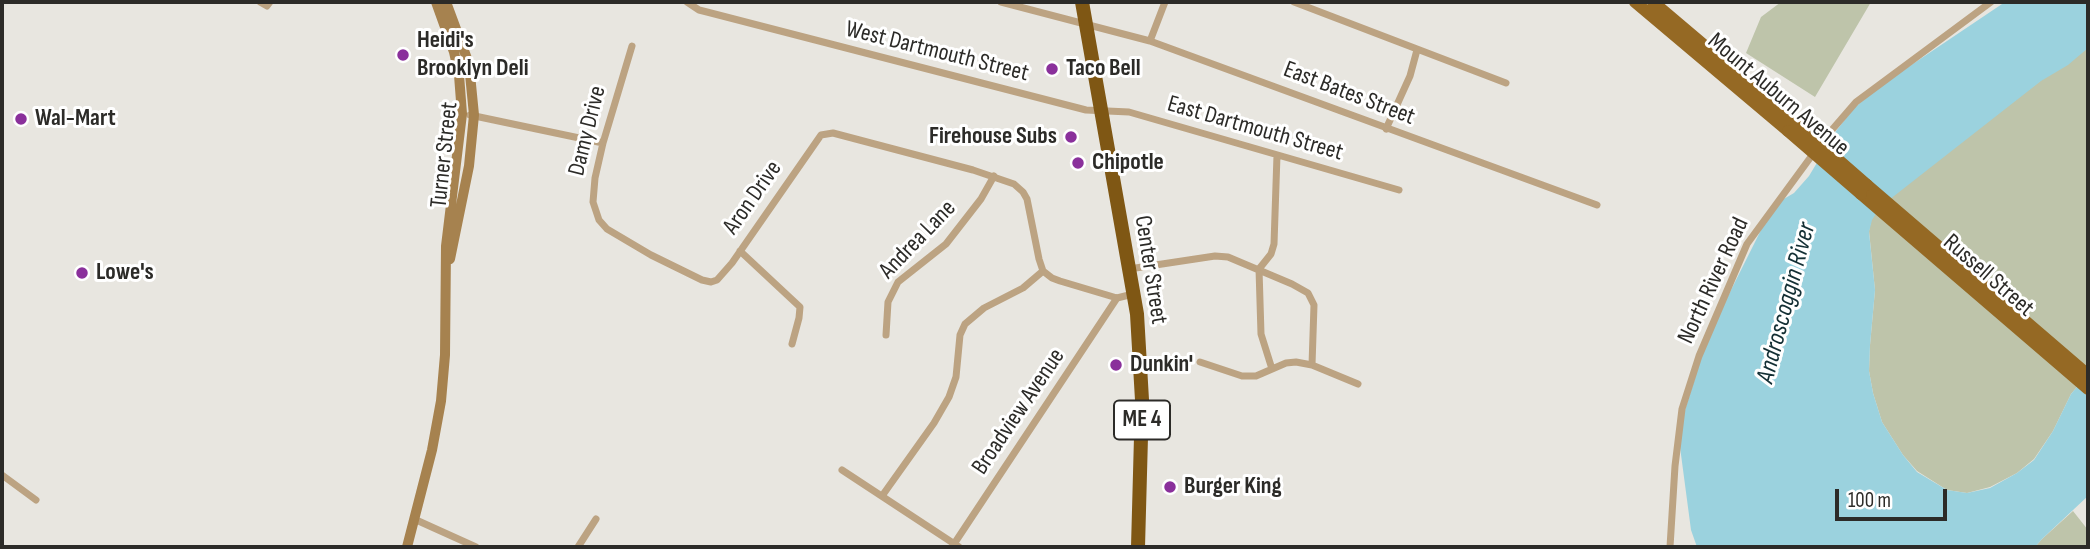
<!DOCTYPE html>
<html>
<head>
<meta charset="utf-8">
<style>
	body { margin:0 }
	#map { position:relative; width:2090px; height:549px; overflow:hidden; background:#e8e6e0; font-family:"Sofia Sans Condensed",sans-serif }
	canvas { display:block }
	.frame { position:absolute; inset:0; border:4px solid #2c2b28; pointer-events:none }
	.scale { position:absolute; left:1835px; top:489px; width:112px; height:32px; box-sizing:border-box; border:4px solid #2c2b28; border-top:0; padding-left:9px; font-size:21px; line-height:24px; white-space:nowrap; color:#2c2b28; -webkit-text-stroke:5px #fff; paint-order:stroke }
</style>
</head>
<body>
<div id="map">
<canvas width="2090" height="549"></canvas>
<div class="frame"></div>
<div class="scale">100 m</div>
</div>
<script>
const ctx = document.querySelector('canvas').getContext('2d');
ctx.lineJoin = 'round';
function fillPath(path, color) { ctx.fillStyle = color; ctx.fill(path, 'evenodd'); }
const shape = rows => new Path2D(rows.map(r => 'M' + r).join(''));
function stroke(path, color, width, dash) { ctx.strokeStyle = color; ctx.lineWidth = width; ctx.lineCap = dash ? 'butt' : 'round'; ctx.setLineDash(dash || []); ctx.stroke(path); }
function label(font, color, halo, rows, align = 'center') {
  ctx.font = font + ' "Sofia Sans Condensed",sans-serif'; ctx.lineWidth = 6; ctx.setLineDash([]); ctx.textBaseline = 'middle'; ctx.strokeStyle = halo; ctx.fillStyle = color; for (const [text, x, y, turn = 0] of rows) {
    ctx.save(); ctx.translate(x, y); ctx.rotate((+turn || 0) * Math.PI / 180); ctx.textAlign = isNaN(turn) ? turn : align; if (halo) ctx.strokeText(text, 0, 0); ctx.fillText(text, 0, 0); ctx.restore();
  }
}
fillPath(shape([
	[1781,2,1871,2,1815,97,1746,53,1761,17],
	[2088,48,2088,374,2071,394,2053,431,2034,459,2017,473,1990,487,1967,493,1947,490,1917,471,1903,455,1882,422,1873,393,1869,371,1870,345,1875,290,1869,231,1871,220,1880,206,1890,197,2041,80],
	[2073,511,2088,530,2088,547,2035,547,2042,539]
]), '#bec4aa');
fillPath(shape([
	[2005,2,2088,2,2088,48,2068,65,2041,81,1880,207,1872,220,1869,232,1875,290,1870,345,1869,371,1873,393,1882,422,1903,455,1917,472,1947,490,1967,493,1990,488,2017,473,2034,460,2053,431,2071,394,2088,374,2088,496,2042,539,2035,547,1697,547,1691,530,1680,447,1680,426,1708,336,1762,228,1782,200,1794,193,1809,176,1836,131,1854,108,1883,84]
]), '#9bd2de');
stroke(shape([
	[260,2,267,6,270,2],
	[687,2,699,10,707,12,1086,110,1129,112,1399,190],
	[1001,2,1150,41,1597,205],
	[1294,2,1506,83],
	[1150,41,1165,2],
	[632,46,603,143,595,178,593,202,599,220,607,229,651,255,702,280,711,282,717,280,732,263,821,135,833,133,973,170,1014,184,1023,192,1027,199,1039,259,1043,271],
	[470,115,603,143],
	[1386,129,1410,76,1417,50],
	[740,251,800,307,799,318,792,344],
	[1129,269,1215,256,1228,257,1292,284,1308,293,1314,305,1312,365],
	[1043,271,1052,278,1060,281,1117,298,1133,294],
	[886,335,888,302,898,282,946,244,981,199,994,176],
	[1200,362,1242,376,1256,376,1286,363,1296,362,1312,365,1358,384],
	[1272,369,1261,334,1259,269,1271,254,1274,244,1277,155],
	[842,470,959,547],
	[2,475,36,500],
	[882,496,934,423,949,397,956,377,960,335,965,324,984,308,1023,288,1043,271],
	[414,519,476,547],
	[578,547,596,519],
	[952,547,1117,298],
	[1670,547,1675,466,1682,409,1699,356,1747,244,1824,139,1856,102,1991,2]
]), '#bca382', 7);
stroke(shape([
	[446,2,469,64,474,115,469,166,450,259],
	[407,547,432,450,441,401,445,355,446,246,462,114,459,75,454,52,436,2]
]), '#a6824f', 10);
stroke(shape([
	[1635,2,1788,131],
	[1653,2,1796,123],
	[1867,185,2088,375],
	[1861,194,2088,389]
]), '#956924', 12);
stroke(shape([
	[1082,2,1137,314,1142,400,1138,547]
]), '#7f5714', 14);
stroke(shape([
	[1796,123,1867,185],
	[1788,131,1861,194]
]), '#956924', 12);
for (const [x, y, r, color] of [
	[403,55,7,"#8a309b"],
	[1052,69,7,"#8a309b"],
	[21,119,7,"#8a309b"],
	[1071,137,7,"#8a309b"],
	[1078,163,7,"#8a309b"],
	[82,273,7,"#8a309b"],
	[1116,365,7,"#8a309b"],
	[1170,487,7,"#8a309b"]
]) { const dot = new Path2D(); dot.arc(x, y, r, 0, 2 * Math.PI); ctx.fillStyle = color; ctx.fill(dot); stroke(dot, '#fff', 2.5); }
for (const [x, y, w] of [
	[1142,420,56]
]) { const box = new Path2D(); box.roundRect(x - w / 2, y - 19.5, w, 39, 5); ctx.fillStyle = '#fff'; ctx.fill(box); stroke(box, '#2c2b28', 2); }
label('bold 23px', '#2c2b28', null, [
	["ME 4",1142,420]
]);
label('bold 24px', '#2c2b28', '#fff', [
	["Heidi's",417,41],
	["Brooklyn Deli",417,69],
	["Taco Bell",1066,69],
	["Wal-Mart",35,119],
	["Firehouse Subs",1057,137,"right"],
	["Chipotle",1092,163],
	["Lowe's",96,273],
	["Dunkin'",1130,365],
	["Burger King",1184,487]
], 'left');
label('24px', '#2c2b28', '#fff', [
	["West Dartmouth Street",937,52,14],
	["East Bates Street",1349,94,21],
	["Mount Auburn Avenue",1778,95,40],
	["East Dartmouth Street",1255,129,16],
	["Damy Drive",588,131,-76],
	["Turner Street",445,155,-84],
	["Aron Drive",753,198,-55],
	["Andrea Lane",918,240,-46],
	["Center Street",1150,270,81],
	["Russell Street",1988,276,41],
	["North River Road",1714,281,-65],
	["Broadview Avenue",1019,412,-56]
]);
label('italic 26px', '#132f34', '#fff', [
	["Androscoggin River",1787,303,-75]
]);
</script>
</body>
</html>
